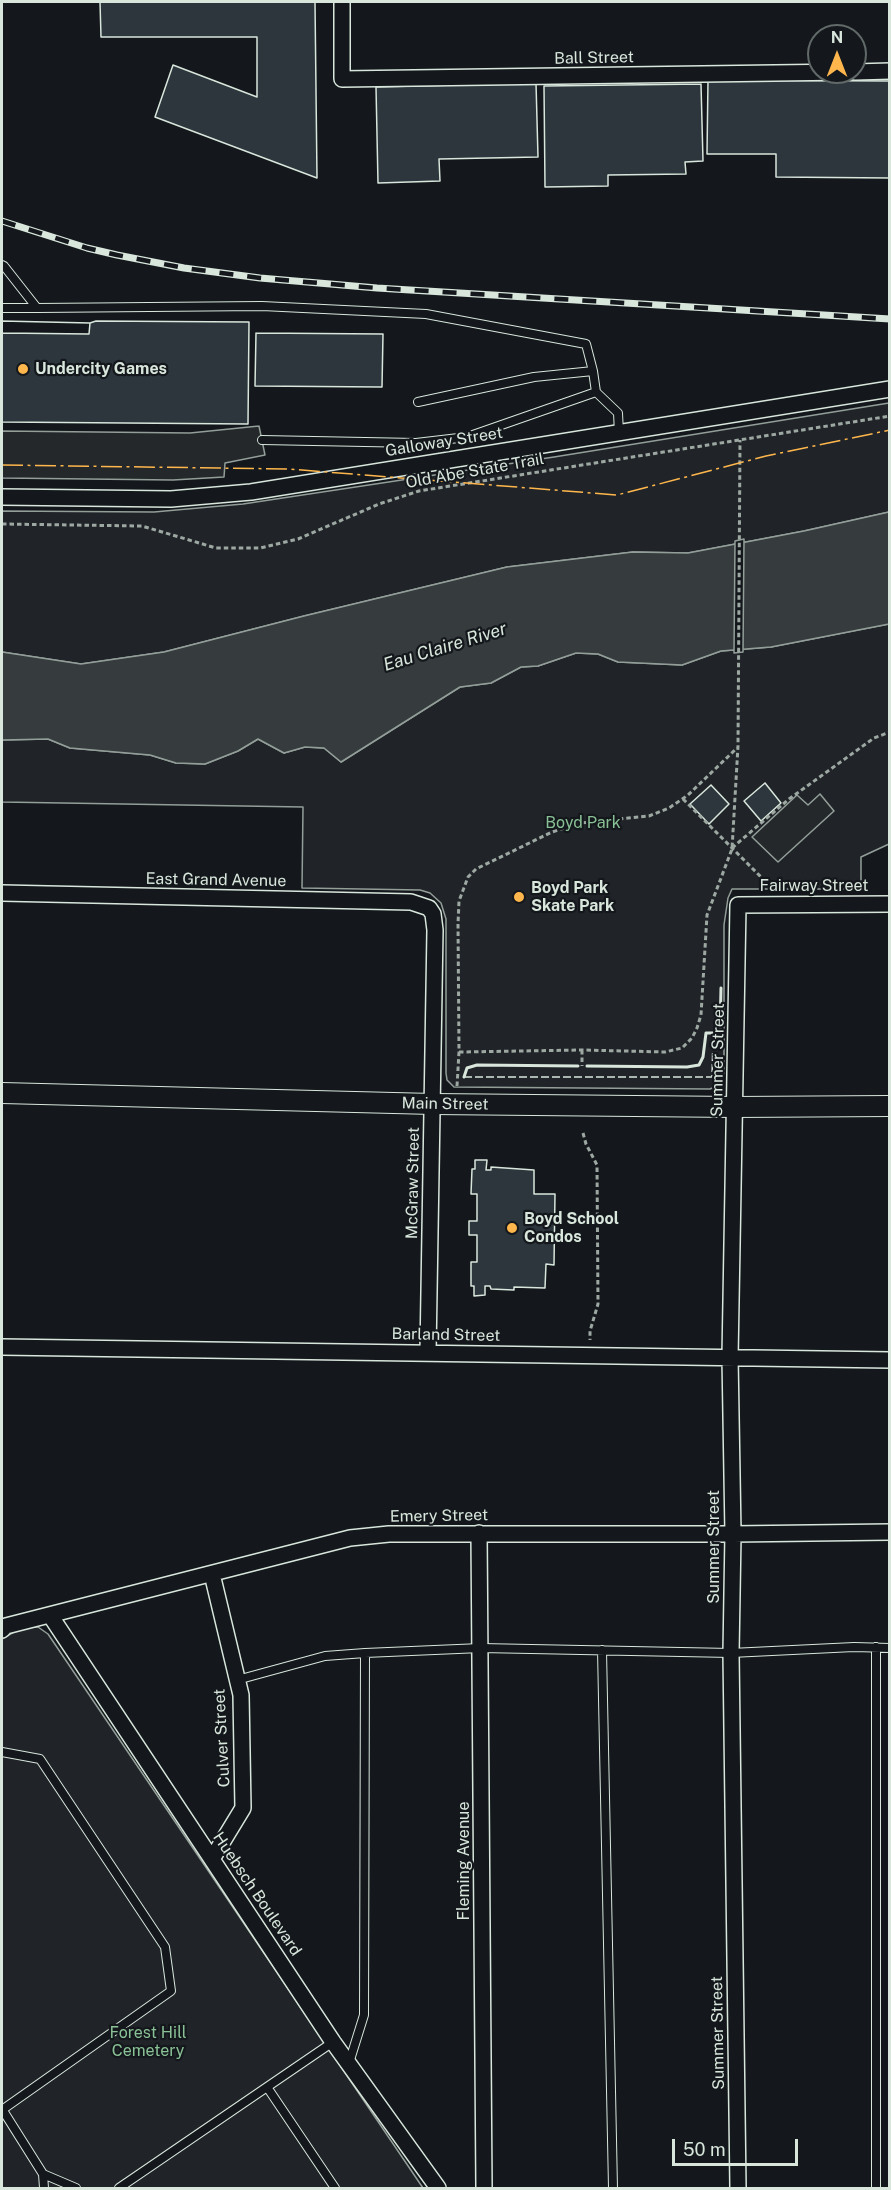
<!DOCTYPE html>
<html>
<head>
<meta charset="utf-8">
<style>
	body { margin:0 }
	#map { position:relative; width:891px; height:2190px; overflow:hidden; background:#14181c; font-family:"Public Sans",sans-serif }
	canvas { display:block }
	.frame { position:absolute; inset:0; border:3px solid #d8e6dc; pointer-events:none }
	.north { position:absolute; left:807px; top:24px; width:60px; height:60px; box-sizing:border-box; background:#14181c; border:2px solid #626a69; border-radius:50%; rotate:0deg; font-size:16px; font-weight:700; line-height:24px; text-align:center; color:#d8e6dc }
	.north::after { content:''; display:block; margin:auto; width:21px; height:27px; background:#ffb74d; clip-path:polygon(50% 0,100% 100%,50% 72%,0 100%) }
	.scale { position:absolute; left:672px; top:2139px; width:126px; height:27px; box-sizing:border-box; border:3px solid #d8e6dc; border-top:0; padding-left:8px; font-size:18px; line-height:21px; white-space:nowrap; color:#d8e6dc; -webkit-text-stroke:4px #14181c; paint-order:stroke }
</style>
</head>
<body>
<div id="map">
<canvas width="891" height="2190"></canvas>
<div class="frame"></div>
<div class="north">N</div>
<div class="scale">50 m</div>
</div>
<script>
const ctx = document.querySelector('canvas').getContext('2d');
ctx.lineJoin = 'round';
function fillPath(path, color) { ctx.fillStyle = color; ctx.fill(path, 'evenodd'); }
const shape = rows => new Path2D(rows.map(r => 'M' + r).join(''));
function stroke(path, color, width, dash) { ctx.strokeStyle = color; ctx.lineWidth = width; ctx.lineCap = dash ? 'butt' : 'round'; ctx.setLineDash(dash || []); ctx.stroke(path); }
function label(font, color, halo, rows, align = 'center') {
  ctx.font = font + ' "Public Sans",sans-serif'; ctx.lineWidth = 4.5; ctx.setLineDash([]); ctx.textBaseline = 'middle'; ctx.strokeStyle = halo; ctx.fillStyle = color; for (const [text, x, y, turn = 0] of rows) {
    ctx.save(); ctx.translate(x, y); ctx.rotate((+turn || 0) * Math.PI / 180); ctx.textAlign = isNaN(turn) ? turn : align; if (halo) ctx.strokeText(text, 0, 0); ctx.fillText(text, 0, 0); ctx.restore();
  }
}
const green = shape([
	[889,403,889,512,804,531,688,553,633,552,507,567,304,616,164,652,81,664,2,652,2,511,154,512,243,504,554,457,889,403],
	[889,624,889,844,861,857,861,889,732,889,728,898,724,925,724,1072,721,1084,710,1089,454,1087,447,1080,446,1073,446,919,441,903,430,893,420,890,302,888,303,807,2,802,2,740,48,739,70,748,150,755,176,763,205,764,238,751,258,739,284,753,305,747,324,748,341,762,460,687,491,683,521,667,538,666,576,653,598,654,618,662,682,665,721,651,771,647,889,624],
	[32,1627,38,1627,48,1634,423,2188,2,2188,2,1639,19,1629,32,1627]
]);
fillPath(green, '#202428');
stroke(green, '#939e99', 1.5);
const parking = shape([
	[259,426,265,455,225,463,224,477,173,480,2,478,2,431,190,433,259,426],
	[820,794,834,811,778,862,752,837,797,795,808,805,820,794]
]);
fillPath(parking, '#24282b');
stroke(parking, '#939e99', 1.5);
const water = shape([
	[889,512,889,624,771,647,721,651,682,665,618,662,598,654,576,653,538,666,521,667,491,683,460,687,341,762,324,748,305,747,284,753,258,739,238,751,205,764,176,763,150,755,70,748,48,739,2,740,2,652,81,664,164,652,304,616,507,567,633,552,688,553,804,531,889,512]
]);
fillPath(water, '#363b3e');
stroke(water, '#939e99', 1.5);
const pier = shape([
	[744,539,743,652,734,653,735,541,744,539]
]);
fillPath(pier, '#14181c');
stroke(pier, '#939e99', 1.5);
const building = shape([
	[100,2,315,2,317,178,155,117,173,65,257,97,257,37,101,37,100,2],
	[708,80,890,81,890,178,776,177,776,154,707,154,708,80],
	[536,83,538,157,439,159,440,181,378,183,376,87,536,83],
	[701,84,703,161,685,162,686,174,608,175,608,186,545,187,544,86,701,84],
	[2,321,90,323,96,321,249,322,248,424,2,422,2,321],
	[2,321,90,323,89,334,2,333,2,321],
	[256,333,383,334,382,387,255,386,256,333],
	[765,783,781,803,761,821,744,801,765,783],
	[711,785,729,804,709,824,690,804,711,785],
	[475,1160,487,1160,486,1170,491,1170,491,1167,534,1170,534,1194,555,1194,554,1265,546,1264,545,1288,514,1287,514,1290,491,1289,490,1286,485,1286,485,1295,474,1296,474,1286,471,1286,471,1262,477,1262,477,1235,469,1235,469,1221,477,1221,477,1194,471,1194,472,1169,475,1169,475,1160]
]);
fillPath(building, '#2c363c');
stroke(building, '#d8e6dc', 1.5);
const service = shape([
	[2,265,4,266,37,308,262,306,426,314,586,344,593,371,596,392,618,413,619,433],
	[2,308,37,308],
	[418,402,534,377,593,371],
	[262,440,416,443,467,437,596,392],
	[876,1647,876,2188],
	[602,1650,613,2188],
	[237,1680,325,1656,365,1653],
	[2,1752,40,1759,165,1947,171,1991,2,2110],
	[349,2063,364,2015,365,1653,481,1648,731,1653,854,1647,890,1648],
	[267,2087,335,2188],
	[2,2109,43,2174,44,2188],
	[43,2174,76,2188],
	[119,2188,333,2042]
]);
const minor = shape([
	[342,2,342,79,847,72],
	[855,72,890,71],
	[2,497,171,499,251,492,890,389],
	[2,893,411,902,429,908,433,914,435,930,428,1352],
	[2,1347,890,1360],
	[479,1533,484,2188],
	[212,1574,241,1695,243,1808,212,1859],
	[50,1615,333,2042,438,2188],
	[2,1630,6,1626,350,1538,389,1534,733,1534,890,1532],
	[738,2188,731,1653,733,1534,730,1357,738,905,890,904]
]);
const tertiary = shape([
	[2,1093,433,1104,735,1107,890,1106]
]);
stroke(service, '#d8e6dc', 10);
stroke(minor, '#d8e6dc', 18);
stroke(tertiary, '#d8e6dc', 22);
stroke(shape([
	[2,524,142,526,216,548,260,548,298,539,379,504,419,491,890,416],
	[683,799,764,880],
	[732,848,789,799,874,738,890,732],
	[582,1050,582,1066],
	[459,1052,582,1050,665,1052,682,1048,692,1038,697,1028,701,1015,707,915,732,849,738,746,740,440],
	[457,1086,459,1052,458,924,459,901,468,877,476,869,552,832,580,823,649,816,669,808,688,795,737,748],
	[583,1133,586,1144,597,1165,598,1304,590,1331,590,1340]
]), '#9da8a2', 3, [4.5, 3]);
stroke(service, '#14181c', 8);
stroke(minor, '#14181c', 15);
stroke(tertiary, '#14181c', 20);
const rail = shape([
	[2,221,87,248,117,255,184,268,260,278,377,288,890,319]
]);
stroke(rail, '#d8e6dc', 7);
stroke(rail, '#14181c', 4.5, [14]);
stroke(shape([
	[464,1077,712,1077,713,1037]
]), '#d8e6dc', 1.5, [8, 3]);
stroke(shape([
	[587,1066,687,1067,699,1065,703,1057,706,1033,720,1033,721,988],
	[464,1077,467,1068,477,1065,578,1066]
]), '#d8e6dc', 3);
stroke(shape([
	[2,465,288,469,617,495,766,456,890,430]
]), '#ffb74d', 1.5, [21, 4.5, 3, 4.5]);
for (const [x, y, r, color] of [
	[23,369,6,"#ffb74d"],
	[519,897,6,"#ffb74d"],
	[512,1228,6,"#ffb74d"]
]) { const dot = new Path2D(); dot.arc(x, y, r, 0, 2 * Math.PI); ctx.fillStyle = color; ctx.fill(dot); stroke(dot, '#14181c', 2); }
label('16px', '#d8e6dc', '#14181c', [
	["Ball Street",594,58,-1],
	["Galloway Street",444,442,-9],
	["Old Abe State Trail",475,471,-10],
	["East Grand Avenue",216,880,1],
	["Fairway Street",814,886],
	["Summer Street",718,1060,-89],
	["Main Street",445,1104,1],
	["McGraw Street",413,1183,-89],
	["Barland Street",446,1335,1],
	["Emery Street",439,1516,-1],
	["Summer Street",714,1547,-90],
	["Culver Street",222,1738,-93],
	["Fleming Avenue",464,1861,-90],
	["Huebsch Boulevard",257,1894,56],
	["Summer Street",718,2033,-91]
]);
label('bold 16px', '#d8e6dc', '#14181c', [
	["Undercity Games",35,369],
	["Boyd Park",531,888],
	["Skate Park",531,906],
	["Boyd School",524,1219],
	["Condos",524,1237]
], 'left');
label('16px', '#8ac095', '#14181c', [
	["Boyd Park",583,823],
	["Forest Hill",148,2033],
	["Cemetery",148,2051]
]);
label('italic 18px', '#d8e6dc', '#14181c', [
	["Eau Claire River",445,647,-17]
]);
</script>
</body>
</html>
